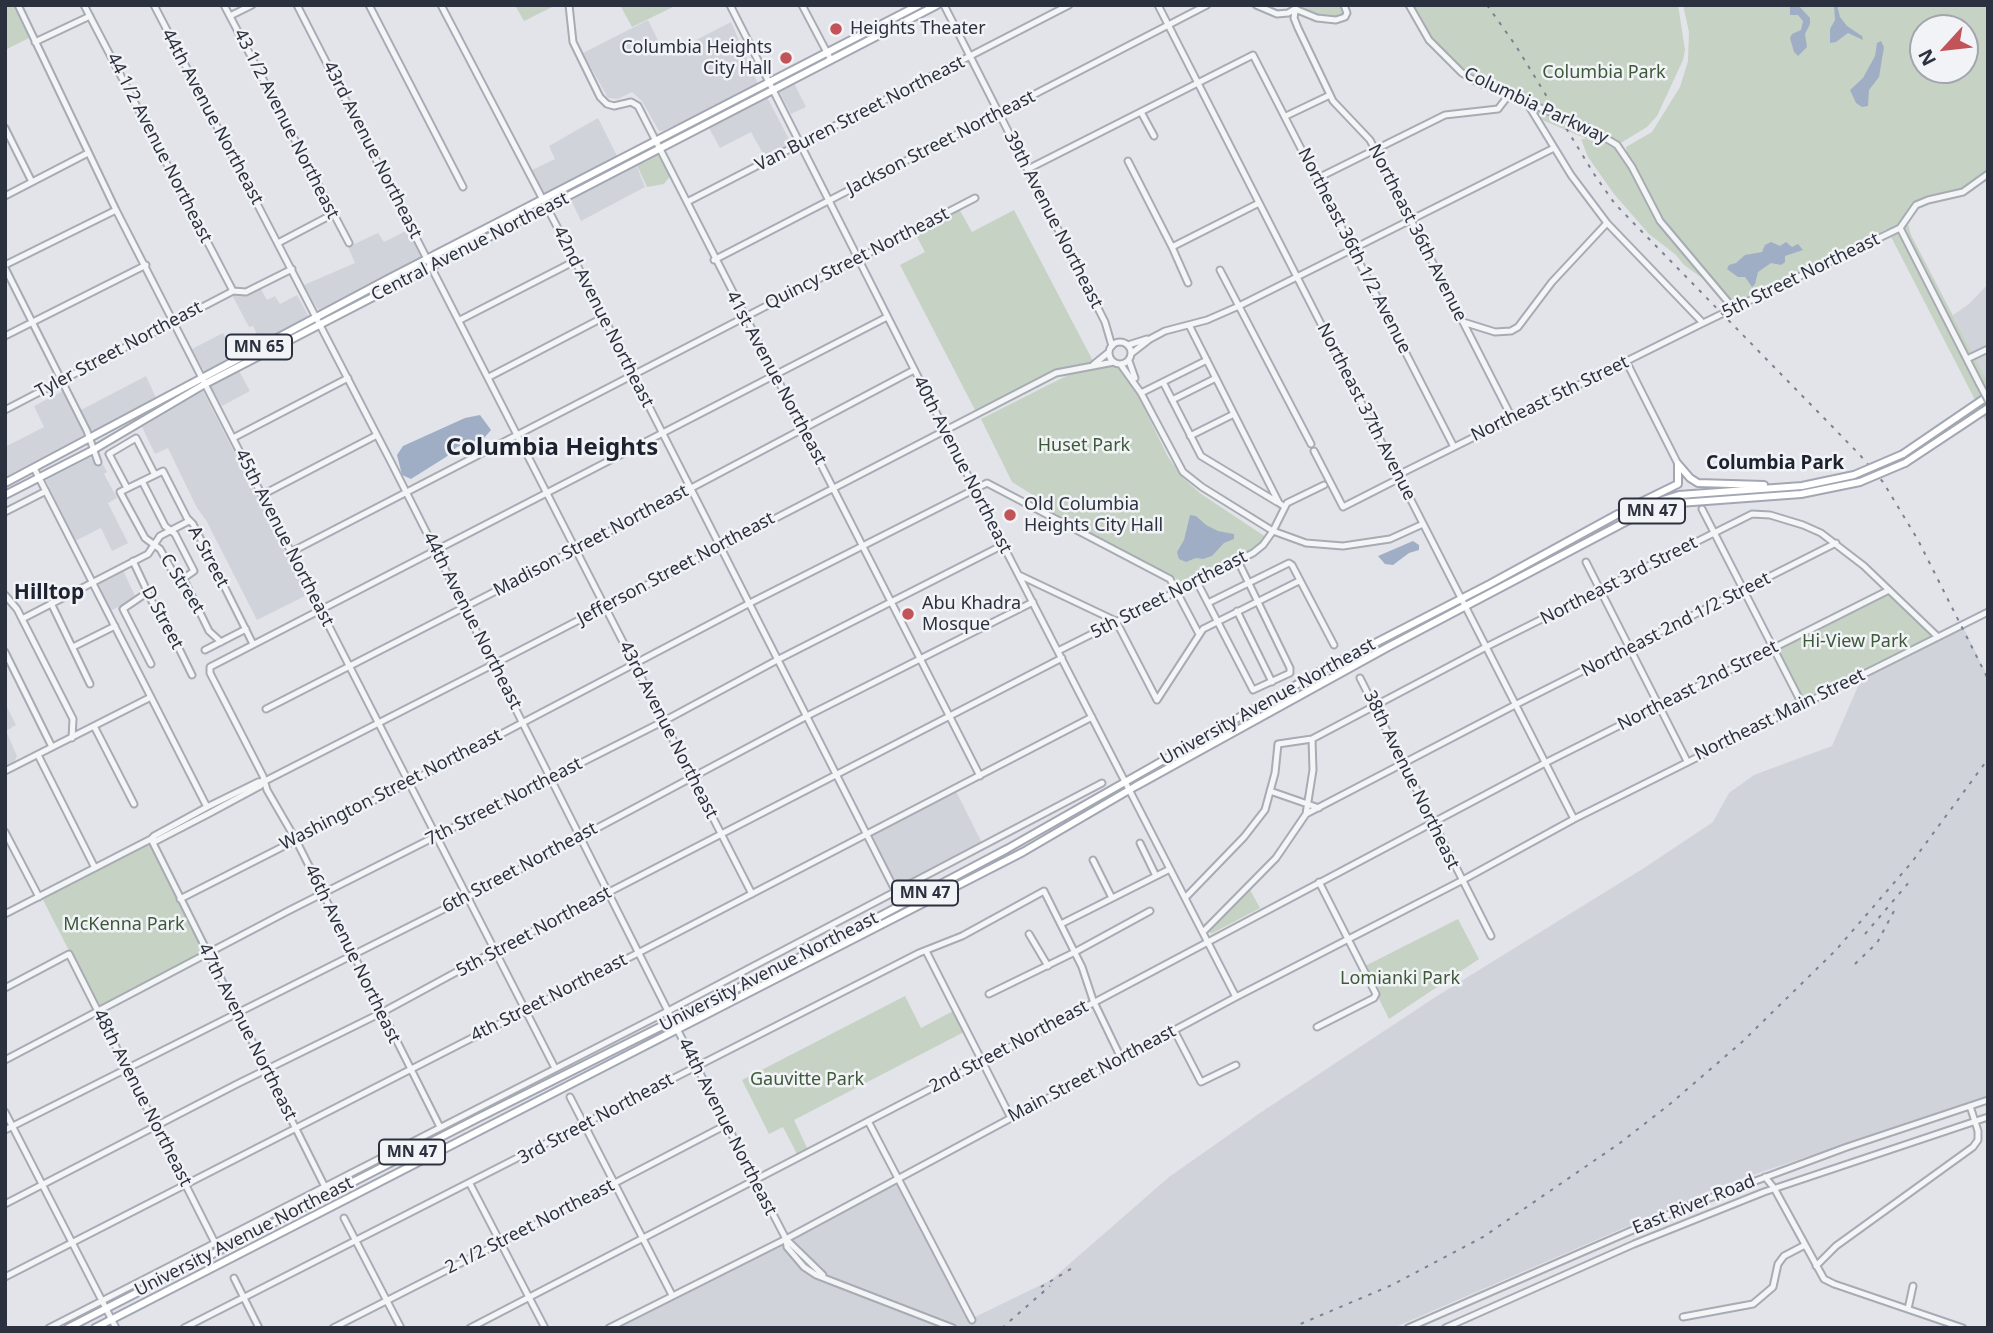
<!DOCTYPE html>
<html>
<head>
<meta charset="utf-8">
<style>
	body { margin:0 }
	#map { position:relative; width:1993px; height:1333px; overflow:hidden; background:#e2e4e9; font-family:"Noto Sans",sans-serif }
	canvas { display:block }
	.frame { position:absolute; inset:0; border:7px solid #2b313f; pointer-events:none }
	.north { position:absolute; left:1909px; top:14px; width:70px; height:70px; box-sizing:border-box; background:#f1f3f6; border:2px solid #a2a5ad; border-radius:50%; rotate:243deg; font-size:19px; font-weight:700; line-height:28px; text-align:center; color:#2b313f }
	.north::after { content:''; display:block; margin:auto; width:24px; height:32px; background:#c15359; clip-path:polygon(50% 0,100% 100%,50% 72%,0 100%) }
</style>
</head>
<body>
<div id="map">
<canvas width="1993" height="1333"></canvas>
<div class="frame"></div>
<div class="north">N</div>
</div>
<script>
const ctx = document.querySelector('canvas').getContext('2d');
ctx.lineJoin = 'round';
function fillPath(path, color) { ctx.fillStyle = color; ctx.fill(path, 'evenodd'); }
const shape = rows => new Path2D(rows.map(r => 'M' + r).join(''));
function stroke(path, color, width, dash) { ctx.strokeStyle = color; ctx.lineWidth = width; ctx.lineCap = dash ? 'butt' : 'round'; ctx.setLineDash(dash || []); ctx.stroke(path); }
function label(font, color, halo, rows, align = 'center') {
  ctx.font = font + ' "Noto Sans",sans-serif'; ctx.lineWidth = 5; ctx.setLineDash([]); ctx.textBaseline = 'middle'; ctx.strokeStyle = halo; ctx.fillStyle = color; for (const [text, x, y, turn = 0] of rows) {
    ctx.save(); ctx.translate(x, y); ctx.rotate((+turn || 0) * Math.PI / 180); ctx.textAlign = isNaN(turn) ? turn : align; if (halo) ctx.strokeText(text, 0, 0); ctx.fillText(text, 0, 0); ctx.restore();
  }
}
fillPath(shape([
	[648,20,663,51,673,52,731,22,758,84,703,114,662,131,659,131,642,101,632,92,618,99,608,98,583,53],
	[794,83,806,107,791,114,779,91],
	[767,97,792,145,766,159,751,132,720,148,709,128],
	[598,118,617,156,548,193,544,193,530,171,555,159,549,146],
	[636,164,645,187,581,221,570,198],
	[410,229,424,257,322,312,317,308,304,285,355,263,348,247,378,233,384,242],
	[1988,284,1988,384,1953,315,1969,304],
	[261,289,267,300,275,296,280,304,297,295,308,315,307,319,261,343,253,326,249,327,232,295,248,294],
	[223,333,235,357,205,373,192,349],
	[239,371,250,391,222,406,210,386],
	[146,376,156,398,95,431,89,430,79,411],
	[63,391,84,435,5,477,5,447,44,427,34,406],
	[203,391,307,595,257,620,206,520,197,508,168,448,155,454,142,427],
	[89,458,100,459,107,472,104,474,117,498,108,503,128,543,112,551,101,528,75,541,46,480],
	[123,570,136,598,110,611,98,583],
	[1963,627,1988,677,1988,1096,1723,1185,1393,1328,618,1328,896,1183,951,1287,973,1318,1051,1280,1169,1177,1260,1113,1437,996,1644,868,1713,822,1729,793,1754,775,1832,746,1862,677],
	[5,703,16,725,6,731,17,756,14,762,5,767],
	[956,791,983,845,897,889,871,836]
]), '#d0d3da');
fillPath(shape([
	[5,5,13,5,29,38,5,50],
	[515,5,556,5,524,21],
	[620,5,677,5,632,27],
	[1299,5,1340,5,1343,12,1342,16,1330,18,1311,13],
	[1411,5,1678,5,1685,50,1683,60,1657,116,1647,127,1619,144,1629,170,1626,147,1652,132,1680,87,1688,61,1689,32,1683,5,1988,5,1988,170,1967,187,1922,199,1905,213,1911,235,1988,383,1988,425,1887,229,1743,301,1736,302,1684,265,1676,255,1649,234,1614,194,1588,157,1581,139,1587,139,1540,119,1525,98,1483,81,1459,66,1431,40],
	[1923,28,1965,28,1965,70,1923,70],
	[654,153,658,154,670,176,664,184,647,187,636,163],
	[959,209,972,232,1014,210,1094,363,1054,370,975,410,900,265,925,252,915,233],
	[1114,364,1124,371,1133,385,1168,457,1183,478,1201,494,1266,537,1254,550,1184,583,1031,501,1033,495,1012,482,981,419,1072,373],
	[1889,594,1933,635,1803,699,1777,649],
	[148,840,205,953,99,1009,41,896],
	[1249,888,1260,908,1211,934,1208,930],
	[1458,919,1479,959,1389,1019,1363,967],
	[905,996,921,1028,953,1011,964,1032,794,1120,808,1150,798,1156,783,1127,769,1134,742,1080]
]), '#c6d2c3');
fillPath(shape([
	[1790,5,1798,5,1810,18,1810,24,1805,34,1807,47,1798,56,1794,52,1790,38,1792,34,1801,30,1803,21,1798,15,1790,15],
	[1834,5,1837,5,1840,17,1847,26,1862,36,1863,40,1848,33,1836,42,1830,43,1830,29,1835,20],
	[1881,41,1884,47,1879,77,1869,90,1868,106,1862,107,1856,103,1850,90,1863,78,1875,56,1877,43],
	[1771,242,1780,246,1786,242,1792,247,1798,244,1803,250,1785,256,1785,262,1781,265,1771,263,1758,272,1755,284,1752,287,1745,277,1738,277,1727,269,1729,265,1736,263,1745,255,1762,252,1765,245],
	[480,415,491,430,484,438,457,447,446,457,411,479,402,475,397,455,403,446,465,418],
	[1190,515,1196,516,1206,525,1218,531,1234,534,1234,539,1224,543,1212,556,1203,559,1196,558,1186,562,1179,559,1177,552,1184,540],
	[1413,541,1419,545,1419,550,1409,553,1393,565,1385,564,1378,556]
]), '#a0aec5');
const minor = shape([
	[18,5,116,210,555,1068],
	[84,5,233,291],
	[154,5,392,464,677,1029,786,1239,787,1247,804,1267,816,1275,953,1328],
	[224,5,349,243],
	[297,5,752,894],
	[369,5,463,187],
	[441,5,575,261,896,892],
	[569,5,573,42,600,97,607,104,614,106,631,102,638,106,980,776],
	[730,5,1003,545,1236,997],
	[802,5,831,60],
	[944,5,1105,322,1112,346],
	[1158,5,1574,819],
	[1256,5,1277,14,1288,13,1295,9,1317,18,1336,20,1345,17,1347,13,1344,5],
	[1296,5,1294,18,1298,28,1333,101,1370,140,1512,418],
	[1409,5,1429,40,1462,73,1477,82,1587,127,1617,145,1632,167,1660,221,1734,309],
	[230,16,252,5],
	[35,42,90,16],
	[1527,103,1571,175,1607,223,1703,323],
	[1141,112,1154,136],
	[1286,116,1330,95],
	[5,128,32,182],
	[1128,161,1172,247,1188,283],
	[1028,169,1253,55,1454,447],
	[1318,178,1445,115,1498,109,1508,96],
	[5,196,88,153],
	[687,202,1069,5],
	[1900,228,1979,383],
	[1900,228,1916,205,1928,200,1963,192,1988,174],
	[278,243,333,214],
	[1172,247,1259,203],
	[714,260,1207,5],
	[5,265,116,210],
	[5,268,87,431,98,462],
	[1220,270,1311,444],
	[460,320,575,261],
	[1463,322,1495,332,1511,331,1518,327,1552,282,1607,223],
	[1189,325,1279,503,1285,507],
	[5,336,146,265],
	'1109 353a11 11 0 1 1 22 0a11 11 0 1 1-22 0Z',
	[1128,345,1147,339],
	[1132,353,1150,339,1165,331,1207,320,1239,306,1554,148],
	[1967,359,1988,349],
	[1129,361,1135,378],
	[1626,361,1678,464],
	[1093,365,1109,352],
	[1121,365,1141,393,1183,472,1202,487,1273,531,1306,543,1343,546,1390,539,1423,524],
	[489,377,604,317],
	[1163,382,1201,456,1277,502],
	[1141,393,1207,360],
	[1172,400,1216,378],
	[5,410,233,291,246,292,292,269],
	[1190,436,1234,414],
	[233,438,348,378],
	[1314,451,1343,507,1400,478],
	[34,468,207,807],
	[1398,475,1703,323,1900,228],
	[142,481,165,526,175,534,194,571,181,580],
	[127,488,109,454,136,438,155,475],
	[262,495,377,435],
	[1702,509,1802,704],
	[5,512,46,491],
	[291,552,975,198],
	[133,561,157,612,168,626,192,675],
	[1586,562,1687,761],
	[1019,575,1116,621,1157,700],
	[1197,582,1253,690,1290,673,1290,668,1238,561],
	[148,592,123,609,151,664],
	[5,595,17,609,73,719,72,738],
	[51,603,90,684],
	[1208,603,1289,563,1292,565,1334,645],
	[1237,611,1272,682],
	[22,619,148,554,160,536,189,521],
	[221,642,209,631,186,584,174,574,160,549,145,538,120,492,163,471,187,518,193,524,253,644],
	[73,647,115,626],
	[205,650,246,629],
	[1058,651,1253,553,1263,545,1273,531,1287,503,1324,485],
	[5,652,52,747],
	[1360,678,1491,936],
	[1157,700,1203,629,1299,581],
	[266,709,529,574,914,370],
	[94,726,134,804],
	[38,755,95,868],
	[5,771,151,697],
	[1270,791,1319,808],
	[1306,814,1515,705,1836,543],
	[5,832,39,897],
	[151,839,325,1187],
	[151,839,156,841,210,813,260,786,265,781],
	[1140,843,1156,876],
	[1093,860,1112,898],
	[1185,898,1244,837,1265,810,1275,773,1278,744,1312,739,1486,647,1752,514,1770,515,1803,525,1821,533,1864,566,1938,637],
	[180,899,410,782,750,603,987,483,1170,579,1199,634],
	[5,914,151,839,154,836,207,807,258,782,265,781,494,664,1056,373,1114,362],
	[1061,924,1170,869],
	[1203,932,1276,858,1306,814,1313,770,1312,739],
	[1029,934,1048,966],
	[926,951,1011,1118],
	[5,988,69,954,215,1243],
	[989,994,1075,952,1150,911],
	[1317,1027,1374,998,1376,994,1319,882],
	[1174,1030,1201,1082,1236,1065],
	[5,1060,288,911,664,721,779,659,1003,545],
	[570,1097,672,1295],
	[5,1112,116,1328],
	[868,1121,972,1320],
	[440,1127,296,840,267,790,263,776,210,673,210,667,887,317],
	[5,1130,468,897,807,716,1033,602],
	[1765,1177,1774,1188,1824,1279,1834,1284,1963,1328],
	[470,1184,545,1328],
	[5,1204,237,1084,381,1013,495,951,1062,658],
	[344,1218,401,1328],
	[786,1239,823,1275],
	[1816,1266,1836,1246,1973,1147,1978,1140,1978,1131,1970,1106],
	[5,1277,638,953,1092,717],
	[234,1278,259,1328],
	[1908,1309,1913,1286],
	[1683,1317,1753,1304,1773,1287,1778,1264,1784,1256,1805,1245],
	[49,1328,668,1011,1102,783],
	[184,1328,919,953,962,936,1044,891,1082,967,1093,1000,1121,1058],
	[333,1328,500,1243,726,1125],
	[470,1328,982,1062,1545,763,1889,590],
	[609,1328,786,1239,1236,997,1461,881,1574,819,1988,612],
	[1408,1328,1688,1206,1847,1147,1988,1100],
	[1445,1328,1634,1244,1764,1192,1988,1117]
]);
const major = shape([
	[1903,454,1988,396],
	[1905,463,1988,408],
	[1678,464,1690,478,1698,483,1764,485],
	[5,483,388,279,919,5],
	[5,495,93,450,205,384,937,5],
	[1631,507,1678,484,1678,466],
	[68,1328,478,1118,850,932,1007,849,1317,673,1490,584,1618,514,1679,495,1802,486,1854,475],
	[95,1328,1023,852,1136,786,1388,647,1629,520,1679,503,1801,494,1860,482]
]);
stroke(minor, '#a7abb3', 9);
stroke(major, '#a2a7b3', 10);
stroke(minor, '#f4f5f7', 5);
stroke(major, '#fff', 6);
stroke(shape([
	[1487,5,1516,46,1594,174,1615,204,1860,455,1883,482,1918,540,1988,679],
	[1865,934,1910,881],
	[1855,964,1877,943,1894,911],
	[1041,1287,1074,1267],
	[1002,1328,1050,1286],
	[1291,1328,1392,1285,1483,1237,1620,1143,1670,1104,1742,1042,1836,950,1912,862,1988,759]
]), '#7c8291', 2, [3.5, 7]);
const minorBridge = shape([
	[1979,383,1988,400]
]);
const majorBridge = shape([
	[1854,475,1903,454],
	[1860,482,1905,463]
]);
stroke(minorBridge, '#a7abb3', 9, []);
stroke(majorBridge, '#a2a7b3', 10, []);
stroke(minorBridge, '#f4f5f7', 5);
stroke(majorBridge, '#fff', 6);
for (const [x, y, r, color] of [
	[836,29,7,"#c15359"],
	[786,58,7,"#c15359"],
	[1010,515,7,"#c15359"],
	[908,614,7,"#c15359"]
]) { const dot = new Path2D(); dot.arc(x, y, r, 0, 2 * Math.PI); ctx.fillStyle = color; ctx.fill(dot); stroke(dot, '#f1f3f6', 2.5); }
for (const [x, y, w] of [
	[259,347,66],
	[1652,511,66],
	[925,893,66],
	[412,1152,66]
]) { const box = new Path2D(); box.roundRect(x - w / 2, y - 12.5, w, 25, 5); ctx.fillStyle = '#f1f3f6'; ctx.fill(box); stroke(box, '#2b313f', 2); }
label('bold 16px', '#2b313f', null, [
	["MN 65",259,347],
	["MN 47",1652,511],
	["MN 47",925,893],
	["MN 47",412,1152]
]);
label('18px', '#2b313f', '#f1f3f6', [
	["Heights Theater",850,29],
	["Columbia Heights",772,48,"right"],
	["City Hall",772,69,"right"],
	["Old Columbia",1024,505],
	["Heights City Hall",1024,526],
	["Abu Khadra",922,604],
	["Mosque",922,625]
], 'left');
label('18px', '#3d593a', '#f1f3f6', [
	["Columbia Park",1604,73],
	["Huset Park",1084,446],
	["Hi-View Park",1855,642],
	["McKenna Park",124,925],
	["Lomianki Park",1400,979],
	["Gauvitte Park",807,1080]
]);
label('18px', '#2b313f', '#f1f3f6', [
	["Columbia Parkway",1536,106,25],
	["Van Buren Street Northeast",860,114,-27],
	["44th Avenue Northeast",212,117,62],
	["43 1/2 Avenue Northeast",286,124,63],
	["Jackson Street Northeast",941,143,-27],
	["44 1/2 Avenue Northeast",159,148,63],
	["43rd Avenue Northeast",372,150,63],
	["39th Avenue Northeast",1053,220,63],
	["Northeast 36th Avenue",1417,233,63],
	["Central Avenue Northeast",470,247,-27],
	["Northeast 36th 1/2 Avenue",1354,251,63],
	["Quincy Street Northeast",857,259,-27],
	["5th Street Northeast",1801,276,-26],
	["42nd Avenue Northeast",603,317,63],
	["Tyler Street Northeast",119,350,-28],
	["41st Avenue Northeast",776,378,62],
	["Northeast 5th Street",1550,399,-26],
	["Northeast 37th Avenue",1366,412,63],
	["40th Avenue Northeast",962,465,63],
	["45th Avenue Northeast",284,538,63],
	["Madison Street Northeast",591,541,-28],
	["A Street",208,557,62],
	["Jefferson Street Northeast",676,569,-28],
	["Northeast 3rd Street",1619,581,-27],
	["C Street",182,584,58],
	["5th Street Northeast",1169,595,-27],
	["D Street",162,618,62],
	["44th Avenue Northeast",472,621,63],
	["Northeast 2nd 1/2 Street",1676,625,-27],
	["Northeast 2nd Street",1698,686,-27],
	["University Avenue Northeast",1268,702,-29],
	["Northeast Main Street",1780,715,-26],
	["43rd Avenue Northeast",668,730,63],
	["38th Avenue Northeast",1411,780,64],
	["Washington Street Northeast",391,790,-27],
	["7th Street Northeast",504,802,-27],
	["6th Street Northeast",520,868,-28],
	["5th Street Northeast",534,932,-28],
	["46th Avenue Northeast",352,954,64],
	["University Avenue Northeast",769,972,-27],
	["4th Street Northeast",549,998,-27],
	["47th Avenue Northeast",247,1032,63],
	["2nd Street Northeast",1009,1047,-28],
	["Main Street Northeast",1092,1074,-28],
	["48th Avenue Northeast",142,1098,63],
	["3rd Street Northeast",596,1119,-28],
	["44th Avenue Northeast",727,1127,63],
	["East River Road",1694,1205,-22],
	["2 1/2 Street Northeast",530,1227,-27],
	["University Avenue Northeast",244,1237,-27]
]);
label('bold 19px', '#1d2230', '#f1f3f6', [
	["Columbia Park",1775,464]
]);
label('bold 21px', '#1d2230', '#f1f3f6', [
	["Hilltop",49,593]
]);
label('bold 24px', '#1d2230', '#f1f3f6', [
	["Columbia Heights",552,448]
]);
</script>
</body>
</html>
